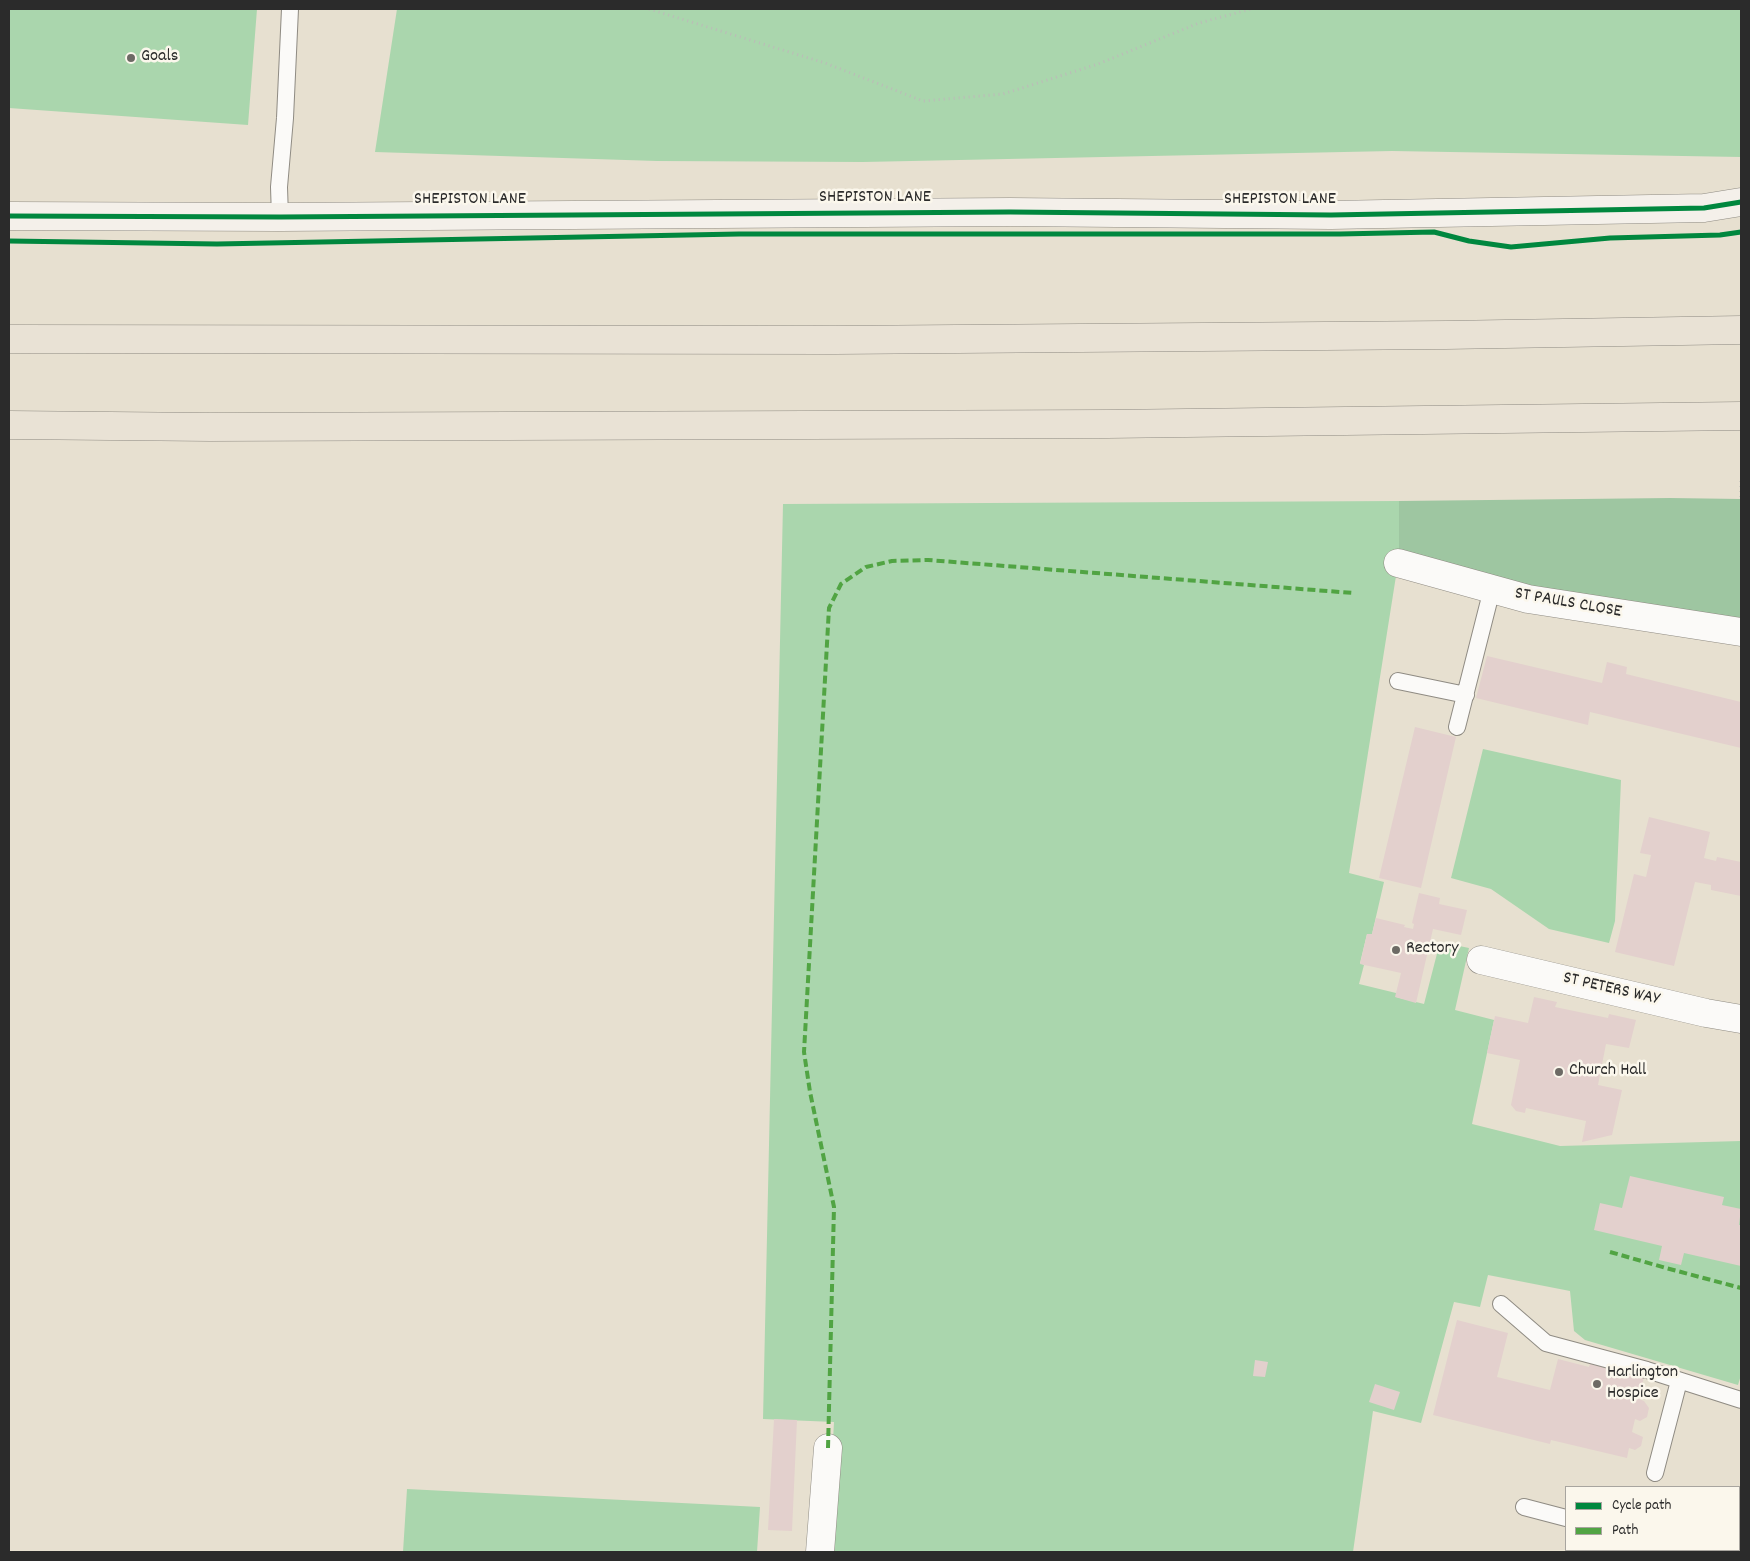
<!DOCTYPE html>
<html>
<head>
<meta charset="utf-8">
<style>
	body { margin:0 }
	#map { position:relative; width:1750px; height:1561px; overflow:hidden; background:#e7e0d0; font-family:Dekko,sans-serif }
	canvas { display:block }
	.frame { position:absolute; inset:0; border:10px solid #2b2b2b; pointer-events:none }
	.legend { position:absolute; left:1565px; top:1486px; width:175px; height:65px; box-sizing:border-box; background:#fbf7ec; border:1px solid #a8a59f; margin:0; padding:6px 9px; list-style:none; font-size:15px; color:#2b2b2b }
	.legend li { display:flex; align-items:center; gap:10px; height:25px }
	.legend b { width:25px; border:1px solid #a8a59f }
</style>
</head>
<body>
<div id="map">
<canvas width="1750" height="1561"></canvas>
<div class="frame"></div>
<ul class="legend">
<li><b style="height:6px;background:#00873e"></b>Cycle path</li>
<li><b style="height:6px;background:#51a443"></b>Path</li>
</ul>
</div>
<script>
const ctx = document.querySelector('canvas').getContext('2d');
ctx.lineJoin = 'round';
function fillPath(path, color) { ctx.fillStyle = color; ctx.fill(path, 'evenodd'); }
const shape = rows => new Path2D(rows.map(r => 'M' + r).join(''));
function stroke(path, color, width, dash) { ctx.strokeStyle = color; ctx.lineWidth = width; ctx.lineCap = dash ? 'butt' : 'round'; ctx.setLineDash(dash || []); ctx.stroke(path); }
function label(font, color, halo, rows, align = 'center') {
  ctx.font = font + ' Dekko,sans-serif'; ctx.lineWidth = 5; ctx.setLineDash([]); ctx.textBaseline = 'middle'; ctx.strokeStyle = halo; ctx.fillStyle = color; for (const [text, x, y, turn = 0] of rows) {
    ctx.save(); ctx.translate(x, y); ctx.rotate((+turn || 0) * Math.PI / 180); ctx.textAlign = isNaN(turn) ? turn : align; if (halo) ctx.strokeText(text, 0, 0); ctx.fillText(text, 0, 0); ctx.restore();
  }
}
fillPath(shape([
	[9,9,257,9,248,125,9,108],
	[397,9,1741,9,1741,157,1392,151,863,162,657,161,375,152],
	[1399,501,1399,557,1349,873,1384,882,1372,934,1367,934,1360,963,1364,965,1359,984,1396,993,1396,997,1424,1004,1440,942,1469,948,1455,1010,1494,1020,1472,1124,1560,1146,1741,1141,1741,1375,1738,1385,1585,1340,1574,1331,1570,1291,1488,1275,1480,1307,1454,1302,1421,1423,1373,1411,1353,1552,827,1552,834,1422,763,1419,783,504],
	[1483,749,1621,780,1615,921,1609,943,1549,929,1491,889,1451,878],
	[407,1489,760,1507,757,1552,403,1552]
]), '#aad6ad');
fillPath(shape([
	[1670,498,1741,499,1741,627,1530,592,1399,557,1399,501]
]), '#9ec6a1');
fillPath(shape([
	[1487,656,1602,683,1607,662,1627,667,1626,674,1741,702,1741,748,1590,712,1588,725,1476,698],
	[1415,727,1456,737,1421,888,1379,878],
	[1649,817,1710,832,1704,858,1716,861,1717,857,1741,862,1741,896,1711,890,1711,885,1695,882,1674,966,1615,952,1634,874,1646,877,1651,855,1640,853],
	[1419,893,1440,898,1439,904,1467,910,1461,935,1433,929,1416,1003,1395,997,1401,973,1360,964,1367,934,1372,934,1376,918,1405,925,1404,927,1413,929,1414,924,1412,923],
	[1534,997,1557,1002,1555,1007,1608,1018,1609,1014,1636,1020,1629,1048,1606,1044,1598,1085,1622,1090,1612,1135,1582,1142,1586,1121,1526,1108,1525,1113,1516,1111,1511,1105,1520,1060,1487,1053,1495,1016,1528,1023],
	[1630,1176,1724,1197,1722,1205,1741,1209,1739,1225,1741,1225,1741,1266,1684,1253,1681,1265,1659,1260,1662,1246,1594,1230,1600,1203,1622,1208],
	[1457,1320,1508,1333,1497,1377,1550,1390,1558,1359,1589,1367,1590,1364,1644,1377,1639,1399,1644,1401,1649,1408,1647,1417,1640,1421,1635,1419,1632,1432,1643,1437,1641,1446,1635,1450,1629,1448,1627,1458,1551,1440,1550,1444,1433,1415],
	[1255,1360,1268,1362,1265,1377,1253,1376],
	[1375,1384,1400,1392,1394,1410,1369,1402],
	[774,1419,797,1420,792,1531,768,1530]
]), '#e3d0cd');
const lane = shape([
	[280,217,279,187,285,118,290,9],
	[1398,681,1466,695],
	[1457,727,1492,589],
	[1501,1304,1546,1343,1647,1370,1741,1400],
	[1655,1473,1679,1381],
	[1524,1507,1566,1518]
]);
const street = shape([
	[1398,563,1528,599,1741,632],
	[1481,960,1706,1013,1741,1019],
	[1739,1525,1741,1502],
	[820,1552,828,1448],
	[1737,1552,1737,1550]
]);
const secondary = shape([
	[9,216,280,217,1010,212,1331,215,1704,208,1741,202]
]);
const highway = shape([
	[9,339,835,340,1446,335,1741,330],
	[9,425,210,427,1107,424,1741,416]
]);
stroke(lane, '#8f8b83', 18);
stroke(street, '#8f8b83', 29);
stroke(secondary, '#8f8b83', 29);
stroke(highway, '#8f8b83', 29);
stroke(shape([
	[649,9,825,63,923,101,1003,94,1098,64,1199,23,1251,9],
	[1741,481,1741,500]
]), '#bcbbb8', 3, [1, 4]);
stroke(lane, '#fbfaf8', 16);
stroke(street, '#fbfaf8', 28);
stroke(secondary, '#f4f0ea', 28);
stroke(highway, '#e9e2d5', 28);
stroke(shape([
	[1610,1252,1666,1268,1741,1288],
	[828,1448,834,1207,810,1092,804,1052,829,608,841,584,866,567,892,561,928,560,1353,593]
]), '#51a443', 4, [8, 4]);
stroke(shape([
	[9,216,280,217,1010,212,1331,215,1704,208,1741,202],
	[9,241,217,244,739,234,1340,234,1434,232,1469,241,1511,247,1610,238,1720,235,1741,232]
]), '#00873e', 5);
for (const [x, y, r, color] of [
	[131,58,5,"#6d6a65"],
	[1396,950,5,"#6d6a65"],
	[1559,1072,5,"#6d6a65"],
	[1597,1384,5,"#6d6a65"]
]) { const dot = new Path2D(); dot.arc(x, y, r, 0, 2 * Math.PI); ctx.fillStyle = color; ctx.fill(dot); stroke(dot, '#fbf7ec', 2); }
label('18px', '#2b2b2b', '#fbf7ec', [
	["Goals",141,58],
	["Rectory",1406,950],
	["Church Hall",1569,1072],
	["Harlington",1607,1374],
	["Hospice",1607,1395]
], 'left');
label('18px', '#2b2b2b', '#fbf7ec', [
	["SHEPISTON LANE",875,199],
	["SHEPISTON LANE",470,201],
	["SHEPISTON LANE",1280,201],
	["ST PAULS CLOSE",1568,604,10],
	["ST PETERS WAY",1611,990,13]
]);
</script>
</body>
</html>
